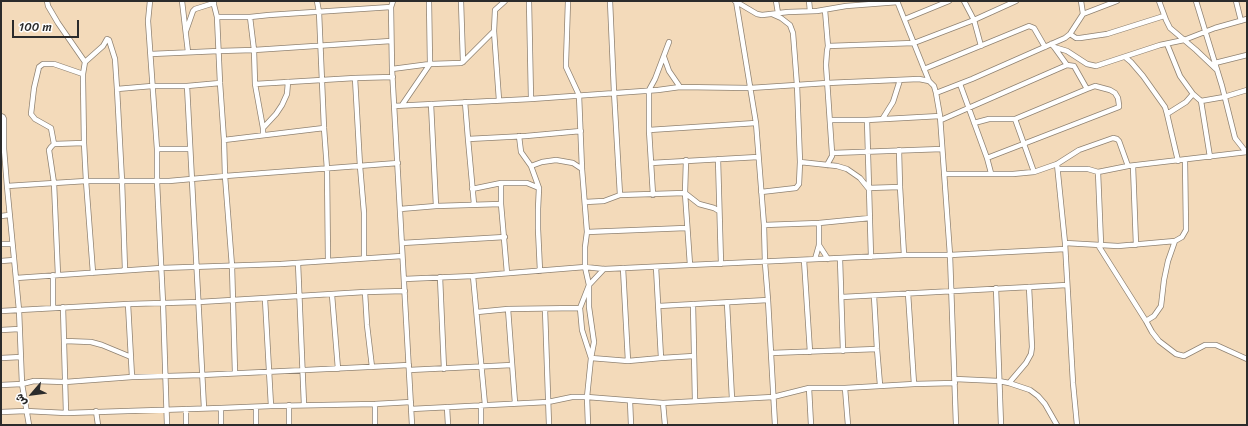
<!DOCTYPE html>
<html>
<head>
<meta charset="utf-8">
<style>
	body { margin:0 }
	#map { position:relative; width:1248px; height:426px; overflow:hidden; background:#f3daba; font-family:Sriracha,"Playpen Sans Arabic",sans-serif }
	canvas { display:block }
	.frame { position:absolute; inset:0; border:2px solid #2b2b2b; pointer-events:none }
	.north { position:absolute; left:12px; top:374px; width:40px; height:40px; -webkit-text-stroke:3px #fff; paint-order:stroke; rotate:242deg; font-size:11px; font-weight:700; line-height:16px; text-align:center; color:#2b2b2b }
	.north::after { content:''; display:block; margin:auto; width:14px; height:18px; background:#2b2b2b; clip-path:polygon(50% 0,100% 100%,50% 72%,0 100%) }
	.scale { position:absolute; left:12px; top:20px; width:67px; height:18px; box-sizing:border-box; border:2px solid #2b2b2b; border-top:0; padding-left:5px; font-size:12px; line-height:14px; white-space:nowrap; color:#2b2b2b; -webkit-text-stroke:3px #fff; paint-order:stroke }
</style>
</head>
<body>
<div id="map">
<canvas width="1248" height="426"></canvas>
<div class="frame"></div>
<div class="north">ش</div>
<div class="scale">100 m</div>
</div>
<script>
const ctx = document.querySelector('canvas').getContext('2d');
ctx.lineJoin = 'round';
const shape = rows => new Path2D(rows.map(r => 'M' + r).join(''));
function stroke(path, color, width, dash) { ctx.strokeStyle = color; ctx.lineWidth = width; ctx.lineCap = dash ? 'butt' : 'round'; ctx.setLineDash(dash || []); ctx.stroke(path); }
const minor = shape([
	[47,1,48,6,58,23,85,62,83,74,83,80,84,143,86,181,93,273],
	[150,1,148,21,157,149,157,182,163,303,167,425],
	[182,1,188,52],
	[213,1,217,17,220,83,224,140,225,176,232,266,235,373],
	[317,1,319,12,324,128,327,169,328,261],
	[393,1,391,7,392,69,412,425],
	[461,1,463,62],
	[529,1,531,99],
	[568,1,566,62,566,67,579,95,582,169,587,232,585,247,585,267,589,285,589,307,594,342,591,358,587,397,588,425],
	[610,1,614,92,620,195],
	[735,1,757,14,762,15,788,12,817,11,846,6,898,2],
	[736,1,756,123,764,225,765,263,768,300,775,425],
	[776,1,778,13],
	[809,1,810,11],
	[897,1,929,81],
	[964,1,974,20,981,46],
	[1159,1,1166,20,1170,28,1196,50,1216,69],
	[1196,1,1222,86,1235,138,1246,152],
	[1236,1,1241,21],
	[825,10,828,46,827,51,826,65,832,153,832,156,827,165],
	[1083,14,1117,1],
	[217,17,250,17,269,15,391,7],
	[250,17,254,50,255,84,263,128,263,135],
	[905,19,949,1],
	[186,31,193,11,195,9,214,3],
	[1070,34,1076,38,1080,38,1107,34,1164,16],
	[1167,44,1180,76,1193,94,1201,101,1224,97,1247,90],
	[828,46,914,43,974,20,1016,1],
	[1054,47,1067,51,1087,64,1096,66,1160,45,1184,40,1215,28,1247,19],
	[151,54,219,51,254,50,391,41],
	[664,57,669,71,680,87],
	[1125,57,1131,62,1143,76,1165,107,1167,114,1178,161],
	[85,62,103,46,107,39,109,40,115,59,117,89],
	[1215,63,1247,55],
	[392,69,430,64,461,63,463,62,494,31],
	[924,69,1029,26,1034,28,1045,47],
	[355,78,360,166,364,213,364,258],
	[255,84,355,78,393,77],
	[960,84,987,158,991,173],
	[187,86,204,408],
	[936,93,972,79,1065,38,1070,34,1083,14,1081,1],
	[499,100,494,31,495,10,505,1],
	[1201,101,1210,157],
	[465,102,468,139,474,204],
	[431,104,436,206],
	[402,105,430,64,429,1],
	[394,106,531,99,658,90,680,87,750,88,827,83,919,79,929,81,934,86,936,93,940,116,950,255,956,425],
	[1167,114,1186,102,1193,94],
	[1,116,3,117,4,119,4,149,7,186],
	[883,118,893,102,900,80],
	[830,120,867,120,940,116],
	[867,120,871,257],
	[941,120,1067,65],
	[974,123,989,119,1015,119],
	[263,128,276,114,282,105,287,94,288,82],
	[649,130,756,123],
	[519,136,521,152,531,166,539,188,538,209,538,229,540,271],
	[468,139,526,136,581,131],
	[224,140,324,128],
	[54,144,51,128,35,119,31,114,34,88,39,67,43,64,54,64,83,74],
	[157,149,190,149],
	[899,150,900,187,904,255],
	[832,153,942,149],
	[987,158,1119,107,1119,105,1118,98,1115,93,1110,90,1095,86,1087,89,1074,66,1067,65,1054,47,1051,44],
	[718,159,721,264],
	[686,160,685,193,690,265],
	[800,162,837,166,847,169,860,178,868,188,900,187],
	[651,163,758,157],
	[1057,164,1065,243,1073,383,1077,425],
	[531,166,542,162,556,160,573,163,582,169],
	[1133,166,1136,245],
	[1058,169,1088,169,1098,172,1128,166,1247,152],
	[1034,172,1015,119,1087,89],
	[1098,172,1101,244],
	[944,174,1013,174,1034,172,1057,164,1079,150,1113,138,1117,139,1119,141,1128,166],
	[501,183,501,204,507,273],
	[472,189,501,183,527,183,539,188],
	[761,192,796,188,799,184,800,162,797,85,793,33,790,25,781,18,772,14],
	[653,195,649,130,649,90,655,79,669,42],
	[585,202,604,201,620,195,685,193,699,204,714,208,719,211],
	[400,209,436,206,501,204],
	[1,216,9,215],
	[764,225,819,223,870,218],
	[587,232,686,228],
	[402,243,505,237],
	[1065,243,1118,246,1175,241,1182,237,1186,230,1185,160],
	[1,244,12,244],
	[819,245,828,259],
	[1098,245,1146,321,1152,332,1159,341,1176,354,1184,356,1205,345,1216,345,1247,359],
	[815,259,819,245,819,223],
	[840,259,843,351],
	[804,260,810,352],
	[1,261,14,260],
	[298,263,304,405],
	[656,267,661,358,694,356],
	[623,268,628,361],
	[604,269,589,285,580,308,582,330,591,358,628,361,661,358],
	[125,270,122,181,117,89,152,86,187,86,220,83],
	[58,275,54,183,49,150,51,147,54,144,84,143],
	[473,276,485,405],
	[440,277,444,369],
	[16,278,161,268,281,264,402,256],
	[404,279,473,276,585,267,604,269,904,255,950,255,1065,249],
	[996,288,1001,425],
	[365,292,367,325,372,367],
	[908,293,914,384],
	[332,295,338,369],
	[874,296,877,349,880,385],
	[842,297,1067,285],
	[265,299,271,406],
	[727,303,732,399],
	[128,304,132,377],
	[693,304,695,401],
	[659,306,768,300],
	[63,307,66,413],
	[53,308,53,275],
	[508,309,515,403],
	[545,309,549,425],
	[1,311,128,304,199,302,365,292,405,291],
	[477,312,508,309,580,308],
	[1146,321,1154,316,1161,306,1164,280,1168,261,1175,241],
	[1,330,19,329],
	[65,341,91,342,102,345,131,357],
	[771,353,877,349],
	[1,358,21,357],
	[409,370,512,365],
	[955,379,999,381,1009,383,1030,390,1038,396,1045,404,1057,425],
	[1009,383,1026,363,1031,354,1032,347,1029,287],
	[1,385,22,384,34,381,65,382,132,377,202,375,409,365],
	[809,388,811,425],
	[845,388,848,425],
	[630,401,631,425],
	[663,403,665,425],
	[375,404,375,425],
	[289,405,289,425],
	[481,405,481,425],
	[447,407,448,425],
	[221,408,221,425],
	[186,409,186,425],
	[411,409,548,402,572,397,587,397,663,403,773,397,809,388,845,388,914,384,955,383],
	[96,411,98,425],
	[1,412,26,411,66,413,221,408,271,406,375,404,411,402],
	[29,425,22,384,19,310,7,186,86,181,169,181,225,176,398,163],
	[256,425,256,407]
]);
stroke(minor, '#8f8272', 6);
stroke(minor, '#fff', 4.5);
</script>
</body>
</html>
